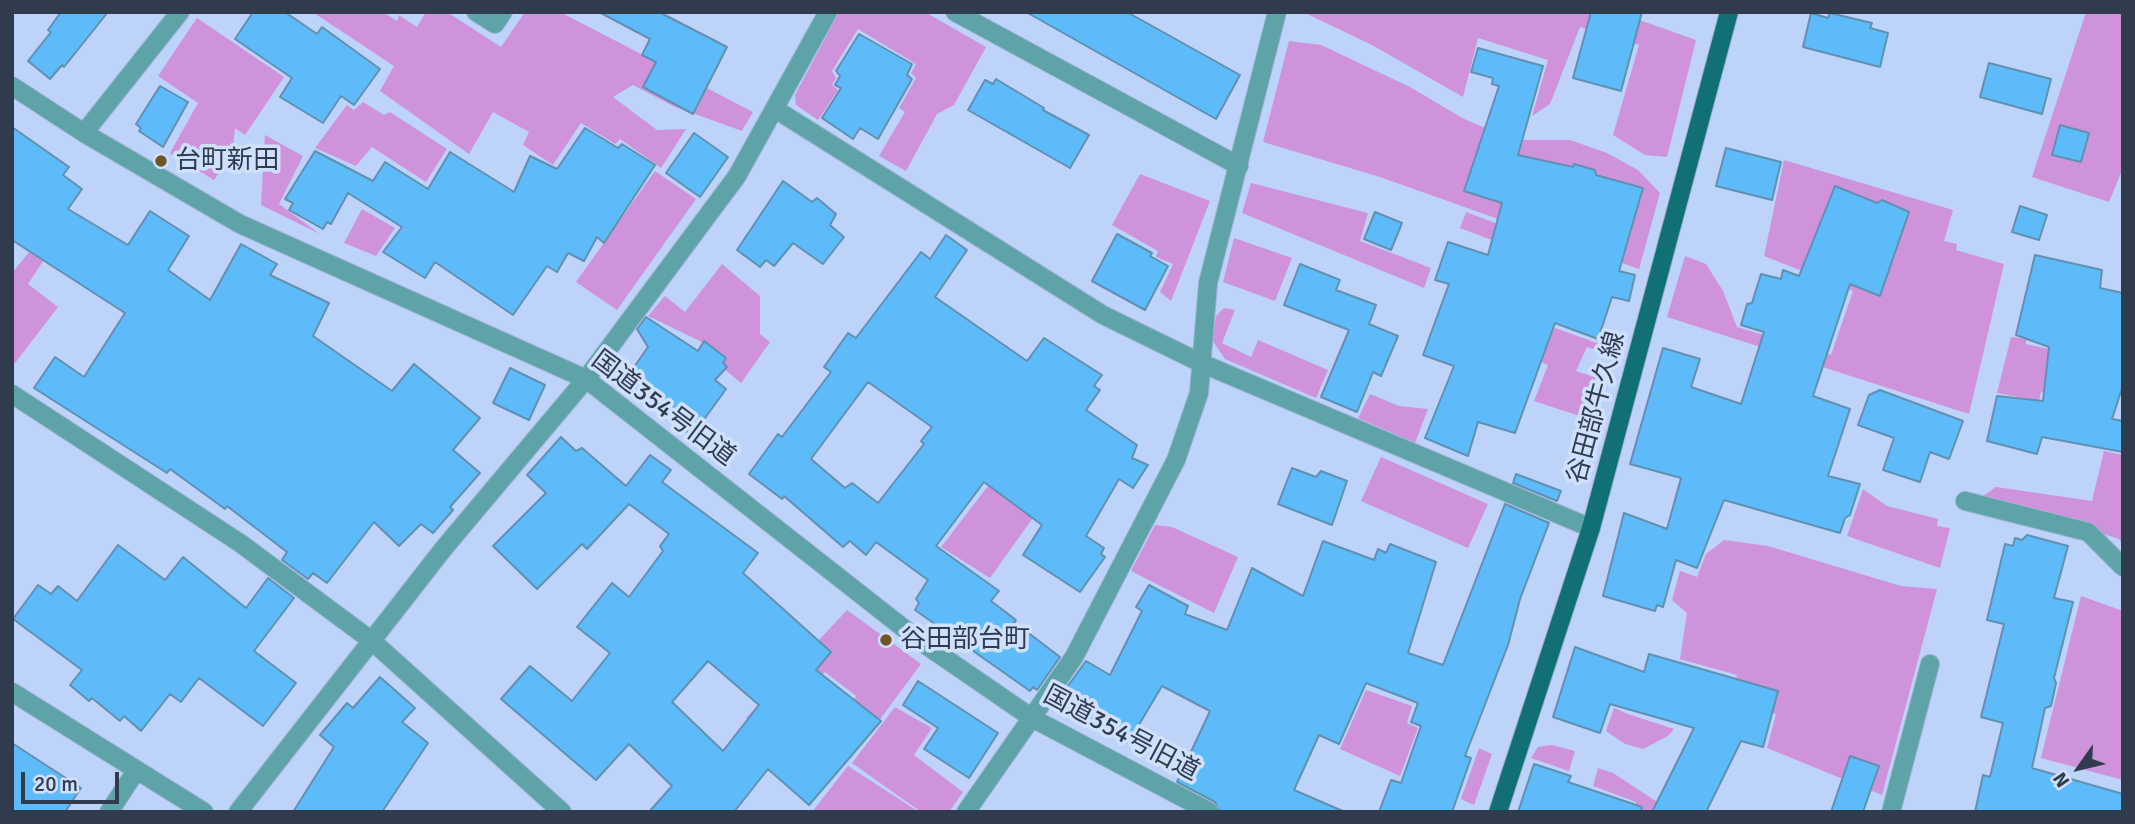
<!DOCTYPE html>
<html>
<head>
<meta charset="utf-8">
<style>
	body { margin:0 }
	#map { position:relative; width:2135px; height:824px; overflow:hidden; background:#bdd3f9; font-family:Signika,sans-serif }
	canvas { display:block }
	.frame { position:absolute; inset:0; border:14px solid #303b4e; pointer-events:none }
	.north { position:absolute; left:2044px; top:733px; width:70px; height:70px; -webkit-text-stroke:5px #cfe0fd; paint-order:stroke; rotate:236deg; font-size:19px; font-weight:700; line-height:28px; text-align:center; color:#303b4e }
	.north::after { content:''; display:block; margin:auto; width:24px; height:32px; background:#303b4e; clip-path:polygon(50% 0,100% 100%,50% 72%,0 100%) }
	.scale { position:absolute; left:21px; top:772px; width:98px; height:32px; box-sizing:border-box; border:4px solid #303b4e; border-top:0; padding-left:9px; font-size:21px; line-height:24px; white-space:nowrap; color:#303b4e; -webkit-text-stroke:5px #cfe0fd; paint-order:stroke }
</style>
</head>
<body>
<div id="map">
<canvas width="2135" height="824"></canvas>
<div class="frame"></div>
<div class="north">N</div>
<div class="scale">20 m</div>
</div>
<script>
const ctx = document.querySelector('canvas').getContext('2d');
ctx.lineJoin = 'round';
function fillPath(path, color) { ctx.fillStyle = color; ctx.fill(path, 'evenodd'); }
const shape = rows => new Path2D(rows.map(r => 'M' + r).join(''));
function stroke(path, color, width, dash) { ctx.strokeStyle = color; ctx.lineWidth = width; ctx.lineCap = dash ? 'butt' : 'round'; ctx.setLineDash(dash || []); ctx.stroke(path); }
function label(font, color, halo, rows, align = 'center') {
  ctx.font = font + ' Signika,"Noto Sans JP",sans-serif'; ctx.lineWidth = 7; ctx.setLineDash([]); ctx.textBaseline = 'middle'; ctx.strokeStyle = halo; ctx.fillStyle = color; for (const [text, x, y, turn = 0] of rows) {
    ctx.save(); ctx.translate(x, y); ctx.rotate((+turn || 0) * Math.PI / 180); ctx.textAlign = isNaN(turn) ? turn : align; if (halo) ctx.strokeText(text, 0, 0); ctx.fillText(text, 0, 0); ctx.restore();
  }
}
fillPath(shape([
	[383,12,397,21,399,15,417,27,426,12,447,12,501,47,525,12,560,12,753,112,742,131,673,106,633,85,613,97,657,130,686,129,661,168,620,139,615,144,581,123,553,165,523,145,529,132,493,112,469,154,380,91,394,66,314,13],
	[839,12,925,12,986,47,954,105,937,114,906,171,879,156,905,112,899,108,916,78,911,73,916,64,858,29,832,71,836,78,832,85,838,90,818,120,796,105,795,95],
	[1303,12,1617,12,1696,40,1667,157,1645,155,1613,135,1639,45,1580,27,1550,104,1532,116,1548,60,1478,38,1463,97,1372,45],
	[2086,12,2123,12,2123,168,2109,202,2032,177],
	[197,18,284,77,245,135,235,128,232,155,214,180,170,153,198,103,158,76],
	[1289,41,1321,45,1410,87,1464,119,1499,134,1524,140,1570,140,1607,153,1638,170,1660,193,1639,269,1380,177,1263,142],
	[363,102,384,115,390,112,447,149,426,182,372,147,356,166,315,148,347,105,354,110],
	[265,135,303,156,279,204,320,234,261,205],
	[1784,160,1953,210,1944,241,1957,244,1956,250,2004,264,1969,414,1667,317,1685,256,1706,264,1723,291,1737,327,1831,355,1853,291,1764,256],
	[655,171,696,199,617,310,576,282],
	[1140,174,1210,201,1171,301,1160,292,1173,264,1156,257,1158,251,1112,225],
	[1251,183,1368,213,1360,241,1431,268,1424,288,1242,213],
	[362,209,395,228,376,256,344,243],
	[1466,212,1503,226,1497,242,1460,228],
	[53,223,63,231,28,284,58,307,12,367,12,273],
	[1234,238,1292,258,1275,301,1223,282],
	[722,264,760,296,760,334,770,342,741,383,724,369,704,343,648,316,665,296,685,312],
	[1450,290,1616,350,1614,356,1587,347,1576,371,1606,381,1595,421,1534,401,1548,365,1520,353],
	[1224,308,1235,310,1222,343,1251,357,1258,340,1328,370,1316,398,1225,359,1212,340,1216,316],
	[2011,337,2026,339,2026,344,2087,357,2047,393,2041,392,2039,401,1997,393],
	[1370,394,1399,406,1428,409,1415,443,1358,418],
	[2104,451,2123,455,2123,544,2119,539,1983,496,1996,487,2092,501],
	[1381,457,1488,504,1468,548,1361,501],
	[992,481,1035,515,990,578,941,547],
	[1863,489,1887,506,1938,519,1937,526,1950,528,1940,568,1847,536],
	[1155,525,1172,527,1238,557,1214,613,1131,571],
	[1724,540,1768,546,1901,586,1937,589,1882,795,1767,748,1776,714,1729,700,1737,675,1680,659,1687,613,1672,600,1680,571,1697,577,1706,554],
	[2081,596,2123,611,2123,780,2041,758],
	[847,610,921,664,878,722,853,702,856,696,825,672,762,732,746,718],
	[1366,690,1412,706,1407,723,1418,728,1400,776,1340,749],
	[895,707,932,728,914,755,963,792,949,812,921,812,852,763],
	[1614,708,1628,714,1674,729,1668,736,1643,749,1625,744,1606,731],
	[1552,745,1575,751,1569,771,1531,758,1538,747],
	[1479,748,1492,754,1474,805,1461,799],
	[848,766,919,812,812,812],
	[1598,768,1613,773,1665,807,1663,812,1634,812,1636,802,1593,786]
]), '#cf93dc');
const building = shape([
	[61,12,108,12,64,67,62,65,50,79,28,61,51,32,48,30,61,12],
	[253,12,285,12,317,34,322,27,380,69,354,105,341,96,323,123,280,97,292,78,235,39,253,12],
	[599,12,659,12,727,47,693,114,643,87,656,62,642,55,650,39,599,12],
	[1026,12,1127,12,1240,75,1216,119,1026,12],
	[1591,12,1642,12,1621,91,1573,78,1591,12],
	[1811,13,1828,18,1830,13,1872,23,1870,28,1888,33,1880,67,1803,47,1811,13],
	[859,34,912,64,907,75,912,79,878,139,860,128,853,139,822,118,841,88,835,85,840,76,836,71,859,34],
	[1478,48,1543,66,1518,155,1573,167,1574,164,1595,170,1596,175,1643,188,1619,271,1635,275,1629,301,1612,297,1598,339,1555,323,1515,433,1478,422,1468,456,1425,438,1454,366,1423,355,1449,284,1435,280,1448,242,1488,255,1502,203,1464,191,1499,86,1492,84,1493,78,1471,72,1478,48],
	[1989,63,2051,79,2042,114,1980,97,1989,63],
	[996,79,1044,108,1043,110,1089,135,1070,168,968,110,985,80,993,84,996,79],
	[160,86,188,102,163,147,139,131,141,128,136,124,160,86],
	[2060,125,2089,133,2081,162,2052,155,2060,125],
	[12,127,69,167,63,175,82,189,68,209,128,245,150,211,189,236,168,270,210,300,241,244,277,264,270,275,329,303,313,336,392,391,414,364,480,418,453,450,480,473,450,507,453,510,433,533,421,524,399,546,374,522,327,583,313,573,308,579,282,560,287,552,227,506,225,509,170,469,167,473,34,388,55,357,84,377,125,313,12,240,12,127],
	[585,128,618,148,622,144,655,165,604,243,597,237,584,261,568,253,557,272,547,266,513,315,435,262,425,278,383,252,402,227,348,193,331,224,327,222,323,229,289,210,293,203,285,199,315,151,373,181,385,162,428,189,450,152,514,192,530,156,557,169,585,128],
	[694,133,728,157,700,197,666,173,694,133],
	[1726,148,1781,162,1772,200,1716,186,1726,148],
	[783,181,812,202,817,198,836,214,830,225,844,237,823,264,793,243,774,266,766,260,760,267,737,250,783,181],
	[1835,186,1877,203,1882,200,1909,212,1880,296,1850,284,1813,396,1850,409,1828,476,1860,484,1850,515,1845,518,1840,533,1724,500,1697,568,1676,560,1663,607,1657,605,1655,611,1603,596,1624,513,1667,529,1681,478,1630,464,1663,348,1700,359,1691,387,1741,404,1764,332,1741,325,1747,304,1752,303,1761,274,1781,279,1783,270,1799,276,1835,186],
	[2020,206,2047,215,2039,240,2012,232,2020,206],
	[1375,212,1402,223,1391,250,1364,239,1375,212],
	[1117,234,1152,253,1150,256,1168,266,1145,310,1092,281,1117,234],
	[946,235,967,250,935,297,1027,361,1044,338,1102,375,1094,386,1100,390,1086,410,1137,445,1132,458,1148,465,1133,488,1119,479,1086,536,1104,548,1101,554,1105,557,1080,592,1023,555,1042,525,984,482,936,546,999,591,991,601,1016,620,1014,622,1060,657,1037,690,1033,687,1030,691,915,610,919,603,916,599,928,580,876,542,866,555,850,541,843,547,784,496,782,499,749,474,778,434,782,437,831,372,824,367,848,333,856,338,921,252,930,259,946,235],
	[868,382,932,427,921,441,924,444,878,503,852,483,845,488,811,459,868,382],
	[2035,255,2102,270,2100,288,2123,293,2123,385,2112,419,2123,421,2123,452,2042,437,2037,454,1987,441,1997,396,2043,401,2049,347,2016,335,2035,255],
	[1300,264,1340,280,1336,290,1376,305,1369,324,1398,336,1381,376,1373,372,1357,412,1321,397,1349,330,1284,305,1300,264],
	[646,317,698,351,704,341,726,358,723,363,727,367,715,380,726,389,692,436,631,388,640,376,632,370,648,347,637,329,646,317],
	[510,368,545,385,529,420,493,403,510,368],
	[1880,390,1963,421,1949,459,1930,452,1920,482,1883,470,1894,438,1858,425,1869,395,1880,390],
	[561,437,576,451,582,448,626,486,650,455,671,470,662,482,758,553,743,573,831,652,816,670,881,721,809,805,768,769,734,812,649,812,672,786,629,744,596,780,501,699,530,666,572,701,610,653,577,627,612,583,629,597,663,551,660,546,669,534,629,504,587,549,582,544,537,589,493,546,546,493,527,475,561,437],
	[708,661,759,705,723,751,672,702,708,661],
	[1292,468,1316,477,1321,471,1347,481,1332,525,1278,504,1292,468],
	[1516,474,1561,491,1557,501,1513,483,1516,474],
	[1505,504,1549,523,1520,599,1508,645,1465,756,1471,758,1452,812,1379,812,1391,780,1401,783,1421,726,1411,722,1418,703,1366,683,1339,744,1319,735,1294,790,1345,812,1221,812,1215,802,1177,782,1210,711,1162,686,1128,743,1057,701,1086,661,1110,675,1142,611,1136,607,1149,585,1188,606,1185,614,1227,630,1252,568,1303,596,1323,541,1374,560,1378,549,1386,553,1390,544,1436,562,1408,653,1443,665,1505,504],
	[2027,535,2068,546,2054,598,2073,602,2054,678,2056,683,2051,706,2045,708,2032,768,2123,794,2123,812,1975,812,1983,775,1990,777,2003,723,1981,717,2004,624,1987,620,2005,544,2013,546,2015,538,2022,540,2027,535],
	[118,545,165,580,183,557,246,608,268,578,294,598,254,651,296,683,263,726,199,678,181,702,170,694,141,731,124,716,120,721,92,698,89,701,70,685,82,670,13,619,38,585,51,594,58,586,77,601,118,545],
	[1575,647,1644,672,1649,654,1778,691,1763,747,1741,741,1706,812,1652,812,1694,728,1610,704,1600,733,1553,717,1575,647],
	[380,677,415,708,402,722,428,743,382,812,293,812,334,747,320,735,347,703,353,708,380,677],
	[918,681,998,733,969,778,924,749,938,728,903,705,918,681],
	[12,743,81,788,65,812,12,812,12,743],
	[1850,756,1879,766,1863,812,1831,812,1850,756],
	[1534,764,1571,776,1568,782,1642,807,1641,812,1518,812,1534,764]
]);
fillPath(building, '#5ebbfa');
stroke(building, '#6090b2', 2);
const minor = shape([
	[476,12,495,24,503,12],
	[955,12,1239,166],
	[12,86,84,133,240,224,586,379,920,641,1032,718,1210,812],
	[775,109,1103,315,1201,363,1591,528],
	[84,133,180,12],
	[12,394,240,543,372,641,562,812],
	[1965,501,2088,532,2123,567],
	[12,692,204,812],
	[109,812,136,771],
	[238,812,444,548,586,379,737,176,828,12],
	[966,812,1074,657,1176,460,1199,393,1208,283,1277,12],
	[1891,812,1930,664]
]);
const major = shape([
	[1498,812,1591,528,1729,12]
]);
stroke(minor, '#9eb2d3', 20);
stroke(major, '#9eb2d3', 20);
stroke(minor, '#5da3a7', 18);
stroke(major, '#117075', 18);
for (const [x, y, r, color] of [
	[161,161,7,"#6f5527"],
	[886,640,7,"#6f5527"]
]) { const dot = new Path2D(); dot.arc(x, y, r, 0, 2 * Math.PI); ctx.fillStyle = color; ctx.fill(dot); stroke(dot, '#cfe0fd', 2.5); }
label('26px', '#303b4e', '#cfe0fd', [
	["台町新田",175,161],
	["谷田部台町",900,640]
], 'left');
label('26px', '#303b4e', '#cfe0fd', [
	["谷田部牛久線",1597,408,-75],
	["国道354号旧道",663,409,37],
	["国道354号旧道",1121,734,28]
]);
</script>
</body>
</html>
